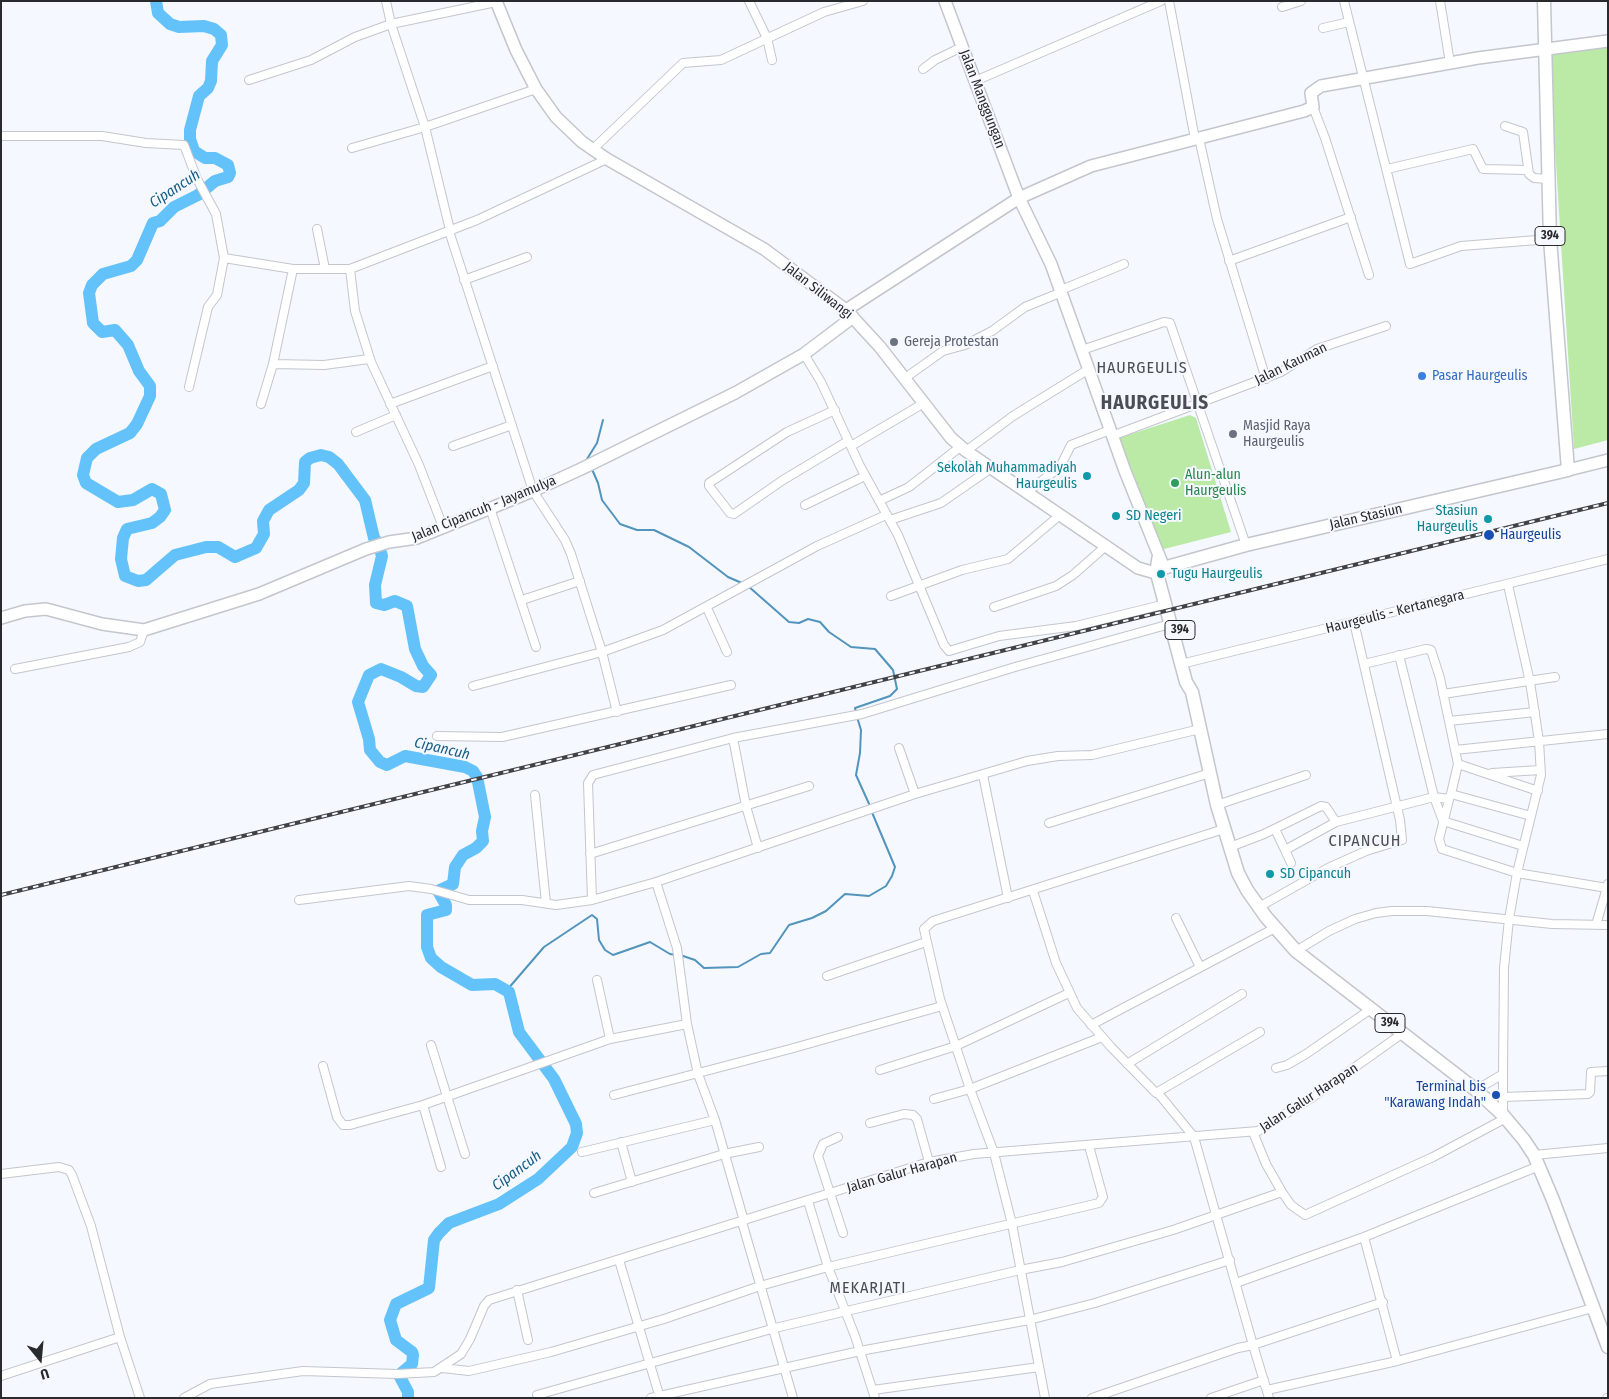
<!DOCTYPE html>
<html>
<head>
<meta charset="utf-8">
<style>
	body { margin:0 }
	#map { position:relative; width:1609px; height:1399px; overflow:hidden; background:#f5f8fe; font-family:"Fira Sans Condensed",sans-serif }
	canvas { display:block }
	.frame { position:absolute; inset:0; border:2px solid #292a2d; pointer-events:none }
	.north { position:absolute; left:15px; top:1334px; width:50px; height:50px; -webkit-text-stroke:4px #f5f8fe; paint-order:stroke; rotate:163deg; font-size:14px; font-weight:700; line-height:20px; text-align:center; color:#292a2d }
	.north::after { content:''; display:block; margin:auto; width:18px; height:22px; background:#292a2d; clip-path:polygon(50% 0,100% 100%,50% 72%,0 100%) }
</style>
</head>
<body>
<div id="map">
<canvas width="1609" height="1399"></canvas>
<div class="frame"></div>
<div class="north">U</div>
</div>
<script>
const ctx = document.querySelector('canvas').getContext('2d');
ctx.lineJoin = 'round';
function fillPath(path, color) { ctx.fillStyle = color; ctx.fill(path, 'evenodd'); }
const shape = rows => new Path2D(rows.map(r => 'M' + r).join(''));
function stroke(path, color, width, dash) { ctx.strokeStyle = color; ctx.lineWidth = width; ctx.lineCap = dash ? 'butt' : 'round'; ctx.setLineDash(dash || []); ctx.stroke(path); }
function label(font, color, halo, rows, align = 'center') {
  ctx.font = font + ' "Fira Sans Condensed",sans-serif'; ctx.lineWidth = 4; ctx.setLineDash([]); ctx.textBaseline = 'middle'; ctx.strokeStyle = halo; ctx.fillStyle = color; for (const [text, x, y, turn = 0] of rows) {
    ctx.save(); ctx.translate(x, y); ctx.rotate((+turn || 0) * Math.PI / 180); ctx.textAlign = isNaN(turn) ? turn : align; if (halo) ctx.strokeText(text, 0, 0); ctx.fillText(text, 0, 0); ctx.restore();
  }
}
fillPath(shape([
	[1608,46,1608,440,1574,449,1549,53],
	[1190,415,1196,418,1231,532,1160,550,1119,438]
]), '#baeaa6');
stroke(shape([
	[588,461,587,459,597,443,603,420],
	[591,467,598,483,602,500,620,524,637,530,654,530,689,547,728,577,744,584],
	[748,586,789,622,799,623,808,619,820,622,829,632,851,647,875,649,893,670,897,689,890,696,855,708,856,712],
	[857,717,861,730,860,753,856,775,870,806],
	[680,955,695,960,704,968,738,967,761,954,770,953,789,925,812,918,826,911,845,894,869,896,886,886,892,876,895,867,871,810],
	[507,990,544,947,592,915,597,919,599,940,605,950,613,955,650,942,670,954,676,955]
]), '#5294bc', 2);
stroke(shape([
	[156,1,158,13,170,24,179,27,204,26,214,29,221,35,222,45,212,61,211,81,208,88,199,96,190,130,190,139,194,151,205,158,215,158,228,165,230,173,228,177,215,181,198,195,174,207,160,221,153,223,137,260,131,266,103,274,92,285,89,293,93,323,102,332,115,330,128,345,139,371,150,386,150,396,137,424,130,433,96,449,87,458,83,475,86,483,118,502,133,500,152,489,161,494,165,510,160,517,152,523,127,529,123,538,121,559,125,576,138,581,146,580,175,555,206,547,218,547,235,557,256,548,264,534,263,521,269,510,299,490,304,483,305,462,310,458,321,455,329,457,338,464,365,500,374,538,378,543,382,556,375,585,376,603,384,605,395,601,407,606,415,649,423,666,431,675,423,687,416,686,401,677,381,669,369,675,358,702,369,739,370,750,380,762,387,765,405,756,465,767,473,771,477,777,485,817,482,831,483,841,476,848,463,855,455,867,453,884,438,891,446,905,446,910,427,915,427,947,431,958,441,967,472,985,495,984,509,992,519,1032,554,1079,576,1124,577,1133,572,1147,538,1179,499,1204,449,1223,439,1233,434,1240,429,1288,396,1304,390,1320,396,1340,412,1352,413,1355,412,1364,399,1375,408,1392,408,1398]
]), '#64c2fa', 12);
const street = shape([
	[386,1,391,24,425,127,450,230],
	[749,1,767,38,772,60],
	[1169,1,1195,139],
	[1344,1,1410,264,1461,246,1550,239],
	[1440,1,1450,63],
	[1282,7,1301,1],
	[1323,28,1349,22],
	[923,69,935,60,962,47],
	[249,80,311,60,355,37,391,24,496,2],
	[975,81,1161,1],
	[1313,107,1325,138,1369,275],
	[1505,126,1523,132,1529,174,1534,178,1547,179],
	[1,136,102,136,146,143,184,145,197,179,216,214,224,258,217,295,208,307,189,387],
	[1199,138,1217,219,1266,379],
	[352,148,425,127,536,89],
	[592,150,683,63,721,60,824,12,863,1],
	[1387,169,1473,149,1483,169,1528,170],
	[317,229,325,269],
	[449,231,533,491,565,540,571,554,602,652,617,712],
	[224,258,293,269,350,269,477,220,607,159],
	[1229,261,1351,217],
	[350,269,355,311,371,362,419,465,443,527],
	[464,280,527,257],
	[1061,290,1124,264],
	[1082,350,1164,322,1170,323,1246,545],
	[804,354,821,382,860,466,898,535,944,645,949,651,999,636,1076,626,1166,604],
	[273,364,324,365,369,359],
	[905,378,943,351,965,345,992,331,1025,307,1062,292],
	[261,404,273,364,293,269],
	[390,404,493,366],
	[835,410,787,432,709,483,709,486,730,513,734,514,783,480,848,441],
	[356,432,396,415],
	[1112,436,1281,372,1317,349,1386,326],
	[453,446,512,425],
	[851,446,924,403],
	[966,451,1013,416,1089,369],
	[1027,492,1060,467,1071,445,1110,430],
	[879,501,909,487,960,447],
	[805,505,865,476],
	[490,508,536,647],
	[890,520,941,503,990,469],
	[891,596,962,570,1008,559,1060,515],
	[522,600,580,581],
	[994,607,1056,586,1073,575,1107,545],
	[707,608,727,652],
	[1170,624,1015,667,862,714,733,738,593,775,588,783,592,900,656,882,915,794,1027,761,1058,756,1092,755,1200,729],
	[1399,655,1434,797,1443,821,1523,846],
	[1181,664,1608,559],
	[1364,664,1426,649,1431,650,1440,678,1458,764,1451,794,1531,816],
	[15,669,129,647,140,642,144,630],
	[473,686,602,652,663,630,817,546,886,515],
	[1443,694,1555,677],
	[1449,721,1535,712],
	[437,736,502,737,731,685],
	[733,738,746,806,758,848],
	[899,748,915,794],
	[1455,750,1608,734],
	[1458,764,1538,791],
	[1492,773,1540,770],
	[983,775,1008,898],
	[535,795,546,903],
	[1450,796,1439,839,1442,849,1517,873,1607,888],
	[1217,805,1306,775],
	[1049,823,1210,773],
	[1275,829,1285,850,1336,822],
	[1230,847,1264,834,1321,806,1326,807,1336,822,1434,797,1449,799],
	[1285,850,1291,863],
	[590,854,809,786],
	[656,882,677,948,687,1024,698,1074,715,1120,744,1221],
	[1033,891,1056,963,1077,1008,1111,1047,1156,1093,1260,1032],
	[299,900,409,886,431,889,469,900,522,900,556,905,592,900],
	[1259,907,1328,868,1366,851,1402,840,1400,820,1354,622],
	[1176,918,1200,967],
	[1596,925,1608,884],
	[1296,951,1329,931,1355,919,1376,913,1392,911,1427,911,1552,924,1608,925],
	[827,976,926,942],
	[597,980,610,1039],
	[1091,1025,1275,928],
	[431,1045,465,1154],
	[1127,1064,1242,994],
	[323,1066,337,1117,343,1125,350,1125,423,1105,610,1039,687,1024],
	[1276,1068,1287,1065,1306,1054,1371,1009],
	[880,1070,956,1046,1069,993],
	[1503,1074,1504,968,1509,919,1517,873,1541,775,1539,741,1530,682,1508,585],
	[1476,1090,1503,1074,1503,1115],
	[1158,1093,1194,1137,1253,1345,1383,1302],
	[614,1095,790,1049,942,1006],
	[1503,1097,1588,1094,1590,1092,1591,1072,1608,1071],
	[934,1099,970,1089,1102,1037],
	[423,1105,441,1167],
	[870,1123,904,1114,913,1115,917,1119,929,1162],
	[1253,1132,1266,1164,1282,1192,1291,1205,1305,1215,1433,1157,1506,1118],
	[838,1137,823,1144,818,1156,843,1233],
	[621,1142,632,1182],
	[582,1152,715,1120],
	[1534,1155,1608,1148],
	[1,1174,59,1167,69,1170,72,1175,91,1226,120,1337,140,1398],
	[594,1193,724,1154,759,1147],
	[808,1201,828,1267,855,1336,875,1398],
	[742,1222,793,1398],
	[1364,1237,1397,1361],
	[619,1260,660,1398],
	[1236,1283,1364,1237,1539,1166],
	[517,1290,528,1340],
	[442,1368,469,1371,551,1352,664,1319,760,1286,828,1267,1099,1203,1103,1197,1089,1146],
	[1,1376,120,1337],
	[873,1390,1039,1367],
	[1267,1390,1397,1361,1593,1308],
	[537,1395,775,1328,1020,1270,1062,1262,1173,1230,1282,1192],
	[184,1398,210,1384,303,1371,397,1374,434,1372,461,1354,470,1339,484,1306,489,1300,929,1162,974,1154,1258,1131,1313,1097,1403,1033],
	[651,1398,860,1351,1029,1320,1095,1303,1230,1260],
	[1045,1398,1012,1224,994,1153,970,1089,940,999,924,929,933,921,1224,829],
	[1092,1398,1238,1348,1253,1345,1269,1398],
	[1211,1398,1264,1380],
	[1607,1398,1608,1398]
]);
const secondary = shape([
	[496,1,516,50,536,89,556,117,582,142,607,159,764,249,846,310,880,347,951,438,966,451,1138,568,1152,572,1156,570,1158,558],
	[945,1,1019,198,1051,264,1125,471,1162,563],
	[846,310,1019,198,1091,166,1304,111,1313,107,1311,93,1321,86,1478,58,1608,41],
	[1568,470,1608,460],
	[1,618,25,611,46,609,102,624,144,630,259,594,366,549,389,542,417,538,533,491,581,469,735,393,804,354,853,317]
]);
const primary = shape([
	[1544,1,1550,239,1568,470,1246,545,1156,570,1186,682,1192,692,1217,805,1238,873,1247,890,1266,917,1296,951,1476,1090,1503,1115,1524,1140,1534,1155,1553,1200,1608,1347]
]);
stroke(street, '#c3c6cd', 10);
stroke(secondary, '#c3c6cd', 14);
stroke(primary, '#c3c6cd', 15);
stroke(street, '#fff', 8);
stroke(secondary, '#fff', 11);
stroke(primary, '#fff', 12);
const rail = shape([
	[1,895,1608,503]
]);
stroke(rail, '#414246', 4);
stroke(rail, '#f5f8fe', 2, [5.5]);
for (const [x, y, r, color] of [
	[894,342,5,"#6b7280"],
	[1422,376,5,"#3f7fe0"],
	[1233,434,5,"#6b7280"],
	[1087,476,5,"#0f9aa8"],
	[1175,483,5,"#2e9e5b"],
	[1116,516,5,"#0f9aa8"],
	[1488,519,5,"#0f9aa8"],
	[1489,535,6,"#1a4fb4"],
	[1161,574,5,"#0f9aa8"],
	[1270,874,5,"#0f9aa8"],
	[1496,1095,5,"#1a4fb4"]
]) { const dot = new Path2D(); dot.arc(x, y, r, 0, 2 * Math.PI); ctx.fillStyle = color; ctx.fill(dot); stroke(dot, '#f5f8fe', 2); }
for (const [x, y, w] of [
	[1550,236,30],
	[1180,630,30],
	[1390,1023,30]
]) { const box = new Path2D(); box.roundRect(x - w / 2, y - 9.5, w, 19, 4); ctx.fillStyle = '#f5f8fe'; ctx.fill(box); stroke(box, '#292a2d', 1); }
label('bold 12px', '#292a2d', null, [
	["394",1550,236],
	["394",1180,630],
	["394",1390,1023]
]);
label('14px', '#292a2d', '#f5f8fe', [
	["Jalan Manggungan",982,99,69],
	["Jalan Siliwangi",818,291,38],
	["Jalan Kauman",1291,364,-26],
	["Jalan Cipancuh - Jayamulya",484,509,-22],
	["Jalan Stasiun",1366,517,-13],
	["Haurgeulis - Kertanegara",1395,612,-14],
	["Jalan Galur Harapan",1309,1098,-33],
	["Jalan Galur Harapan",902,1173,-16]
]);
label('14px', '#5b616d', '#f5f8fe', [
	["Gereja Protestan",904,342],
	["Masjid Raya",1243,426],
	["Haurgeulis",1243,442]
], 'left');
label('14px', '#366cbe', '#f5f8fe', [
	["Pasar Haurgeulis",1432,376]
], 'left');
label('14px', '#0d838f', '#f5f8fe', [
	["Sekolah Muhammadiyah",1077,468,"right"],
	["Haurgeulis",1077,484,"right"],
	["Stasiun",1478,511,"right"],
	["Haurgeulis",1478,527,"right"],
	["SD Negeri",1126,516],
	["Tugu Haurgeulis",1171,574],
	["SD Cipancuh",1280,874]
], 'left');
label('14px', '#27864d', '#f5f8fe', [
	["Alun-alun",1185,475],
	["Haurgeulis",1185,491]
], 'left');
label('14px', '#164399', '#f5f8fe', [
	["Haurgeulis",1500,535],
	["Terminal bis",1486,1087,"right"],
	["\"Karawang Indah\"",1486,1103,"right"]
], 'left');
label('italic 15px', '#185e84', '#f5f8fe', [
	["Cipancuh",175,189,-33],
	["Cipancuh",442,749,13],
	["Cipancuh",517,1171,-36]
]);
ctx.letterSpacing = '1px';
label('16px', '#4a4d53', '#f5f8fe', [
	["HAURGEULIS",1142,369],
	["CIPANCUH",1365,842],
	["MEKARJATI",868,1289]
]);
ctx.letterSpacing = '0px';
ctx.letterSpacing = '1px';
label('bold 19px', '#4a4d53', '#f5f8fe', [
	["HAURGEULIS",1155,404]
]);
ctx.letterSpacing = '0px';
</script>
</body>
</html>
